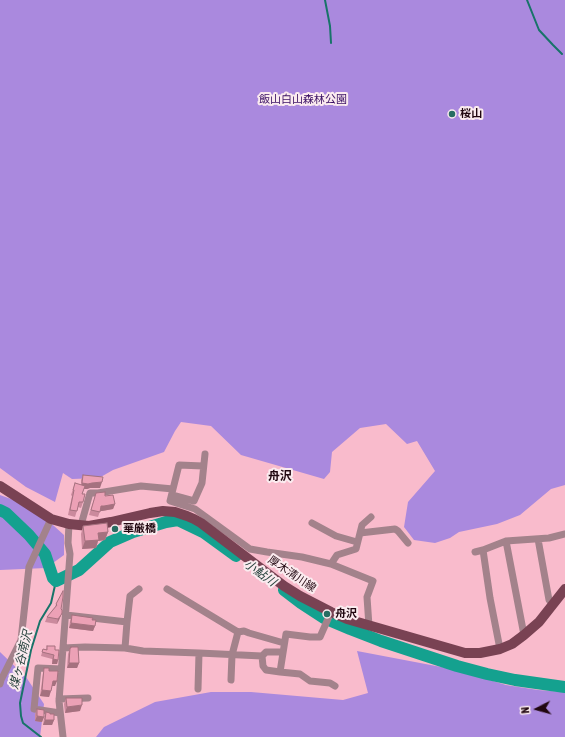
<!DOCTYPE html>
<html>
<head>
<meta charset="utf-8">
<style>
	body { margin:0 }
	#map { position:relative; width:565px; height:737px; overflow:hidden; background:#f9bbcc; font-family:"Asap Condensed",sans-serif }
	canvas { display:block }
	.north { position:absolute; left:517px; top:689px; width:40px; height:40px; -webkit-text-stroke:3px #fbebef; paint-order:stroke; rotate:264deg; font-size:11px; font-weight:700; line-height:16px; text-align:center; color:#210710 }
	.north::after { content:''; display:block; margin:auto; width:14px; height:18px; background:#210710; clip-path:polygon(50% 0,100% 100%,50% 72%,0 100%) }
</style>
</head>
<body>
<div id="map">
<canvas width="565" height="737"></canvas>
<div class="north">N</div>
</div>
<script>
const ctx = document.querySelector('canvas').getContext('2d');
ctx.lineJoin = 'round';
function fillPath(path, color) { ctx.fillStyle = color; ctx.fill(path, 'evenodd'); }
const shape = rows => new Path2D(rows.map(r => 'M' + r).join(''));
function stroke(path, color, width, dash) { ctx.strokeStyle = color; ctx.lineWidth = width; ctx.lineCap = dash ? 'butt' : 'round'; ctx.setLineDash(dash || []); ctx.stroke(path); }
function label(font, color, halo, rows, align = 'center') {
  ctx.font = font + ' "Asap Condensed","Noto Sans JP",sans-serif'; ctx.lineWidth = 4; ctx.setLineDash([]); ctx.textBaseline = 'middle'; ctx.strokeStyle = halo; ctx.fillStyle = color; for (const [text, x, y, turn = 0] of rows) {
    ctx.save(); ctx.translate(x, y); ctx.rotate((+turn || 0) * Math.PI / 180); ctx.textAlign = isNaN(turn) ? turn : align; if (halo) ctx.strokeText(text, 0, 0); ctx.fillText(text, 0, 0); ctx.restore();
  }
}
fillPath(shape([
	[0,0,565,0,565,485,551,489,520,515,497,524,459,532,450,538,435,543,414,540,404,527,408,502,435,471,417,441,407,444,386,424,360,428,332,452,330,472,324,479,241,455,211,426,181,422,175,431,164,452,113,470,99,478,72,479,63,473,55,502,26,487,0,468],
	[0,495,33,507,64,535,64,555,46,568,0,570],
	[357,651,457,670,506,685,538,690,565,692,565,737,96,737,104,727,155,702,211,692,251,692,343,700,368,693],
	[0,652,26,677,44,704,40,737,0,737]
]), '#aa89de');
stroke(shape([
	[325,0,330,26,331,43],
	[527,0,539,30,553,45,562,54],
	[41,737,23,723,21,716,20,703,31,650,40,621,51,603,56,581]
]), '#187369', 2);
stroke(shape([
	[0,510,6,513,29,535,45,554,53,578,56,581,79,570,110,542,133,532,166,522,178,520,203,532,236,556],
	[284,590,301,603,324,618,350,629,381,641,457,666,487,674,515,680,565,687]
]), '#14a18f', 12);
stroke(shape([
	[203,466,179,465,170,501,195,509,250,549,267,552,302,557,331,564,373,581,367,597,369,626],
	[172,495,194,501,202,483,205,454],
	[312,523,336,536,357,542],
	[81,525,90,493,98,493,141,486,173,489],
	[360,533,362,525,371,517],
	[538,539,549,600,553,604],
	[506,541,524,635],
	[483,550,490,598,500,649],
	[475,552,483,550,506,541,549,538,565,534],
	[331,564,337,555,356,549,360,533,395,529,398,531,408,543],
	[167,589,238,632,232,655,231,680],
	[331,612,320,637,310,637,286,634,280,672,300,674,310,681,330,683,335,686],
	[66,615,127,622],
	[238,632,244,631,249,633,284,643],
	[63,648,85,647,125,648,143,651,199,653,262,656,266,652,283,652],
	[125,648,127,622,130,596,139,589],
	[262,656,263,666,266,670,280,672],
	[0,684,1,680,21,640,29,567,51,519],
	[198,689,199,653],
	[59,699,88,698],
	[60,713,34,709,38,668,61,669],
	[63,737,59,701,70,554,68,543,69,524]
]), '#a3828b', 7);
stroke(shape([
	[0,486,51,519,69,524,89,526,111,522,150,513,163,511,175,512,187,516,194,519,201,523,284,586,300,596,331,612,347,619,465,653,480,653,500,649,512,644,524,635,539,622,565,589]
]), '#794253', 10);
fillPath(shape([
	[83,475,100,488,90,488,87,489,84,489,82,494,83,502,81,508,78,507,75,517,68,515,72,496,71,495,75,483,81,485,81,480],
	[96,493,105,496,115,504,113,509,102,511,100,511,98,517,89,515],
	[83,526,108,532,105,540,98,541,96,548,82,549,81,534],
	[56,604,61,609,62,613,59,620,57,624,45,622,47,617,55,607],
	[72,615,92,620,95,626,93,631,69,628,70,621],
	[47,646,55,650,58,660,57,664,52,664,52,659,41,656,43,649,46,650],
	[70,648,79,663,77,668,67,668,68,654],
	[44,668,49,671,55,686,52,686,49,697,40,696,43,673],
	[66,698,80,711,65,713,64,704],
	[37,709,44,717,42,722,35,721,35,714],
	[46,712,50,714,54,720,52,725,43,725,44,718]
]), '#cb8a9d');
fillPath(shape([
	[102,482,100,488,90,488,87,489,80,489,82,483],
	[115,504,113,509,102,511,99,511,101,506],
	[108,532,105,540,98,541,96,548,82,549,85,541,98,533],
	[62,613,59,620,57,624,58,619],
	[71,623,95,626,93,631,69,628],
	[53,659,58,660,57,664,52,664],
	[69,663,79,663,77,668,67,668],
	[53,681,57,681,55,686,51,686],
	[42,690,51,691,49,697,40,696],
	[82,705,80,711,65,713,67,707],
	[37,716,44,717,42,722,35,721],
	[45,720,54,720,52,725,43,725]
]), '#a5717f');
const building = shape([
	[83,475,103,477,102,482,92,483,88,484,82,483,83,475],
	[75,483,85,486,82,494,85,494,83,502,79,502,77,511,70,510,74,490,73,490,75,483],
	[105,492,105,496,113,495,115,504,104,506,101,506,100,512,91,510,96,493,105,492],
	[107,523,108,532,98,533,99,540,85,541,83,526,107,523],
	[63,591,63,597,61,609,62,610,62,613,61,615,58,619,47,617,57,605,56,604,63,591],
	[72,615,93,618,92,620,96,620,95,626,71,623,72,615],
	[47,646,55,646,55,650,59,650,58,660,53,659,54,655,42,652,43,649,47,650,47,646],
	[71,647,78,647,79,663,69,663,70,648,71,648,71,647],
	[44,668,49,668,49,671,58,671,57,681,53,681,51,691,42,690,44,668],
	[66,698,82,698,82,705,67,707,66,698],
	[37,709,44,710,44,717,37,716,37,709],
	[46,712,50,713,50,714,54,714,54,720,45,720,46,712]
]);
fillPath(building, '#eca1b6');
stroke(building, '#a5717f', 1);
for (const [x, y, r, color] of [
	[452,114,4,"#276d62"],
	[115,529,4,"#276d62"],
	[327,614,4,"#276d62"]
]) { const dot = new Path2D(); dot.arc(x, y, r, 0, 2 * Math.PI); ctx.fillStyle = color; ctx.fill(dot); stroke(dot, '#fbebef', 1.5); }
label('11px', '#3a1064', '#fbebef', [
	["飯山白山森林公園",303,100]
]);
label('bold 11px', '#210710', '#fbebef', [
	["桜山",460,114],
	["華厳橋",123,529],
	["舟沢",335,614]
], 'left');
label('11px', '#210710', '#fbebef', [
	["厚木清川線",292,574,34]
]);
label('bold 12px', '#210710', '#fbebef', [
	["舟沢",280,476]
]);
label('italic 12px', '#27423d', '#fbebef', [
	["小鮎川",260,573,36],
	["煤ヶ谷南沢",21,660,-76]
]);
</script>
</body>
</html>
